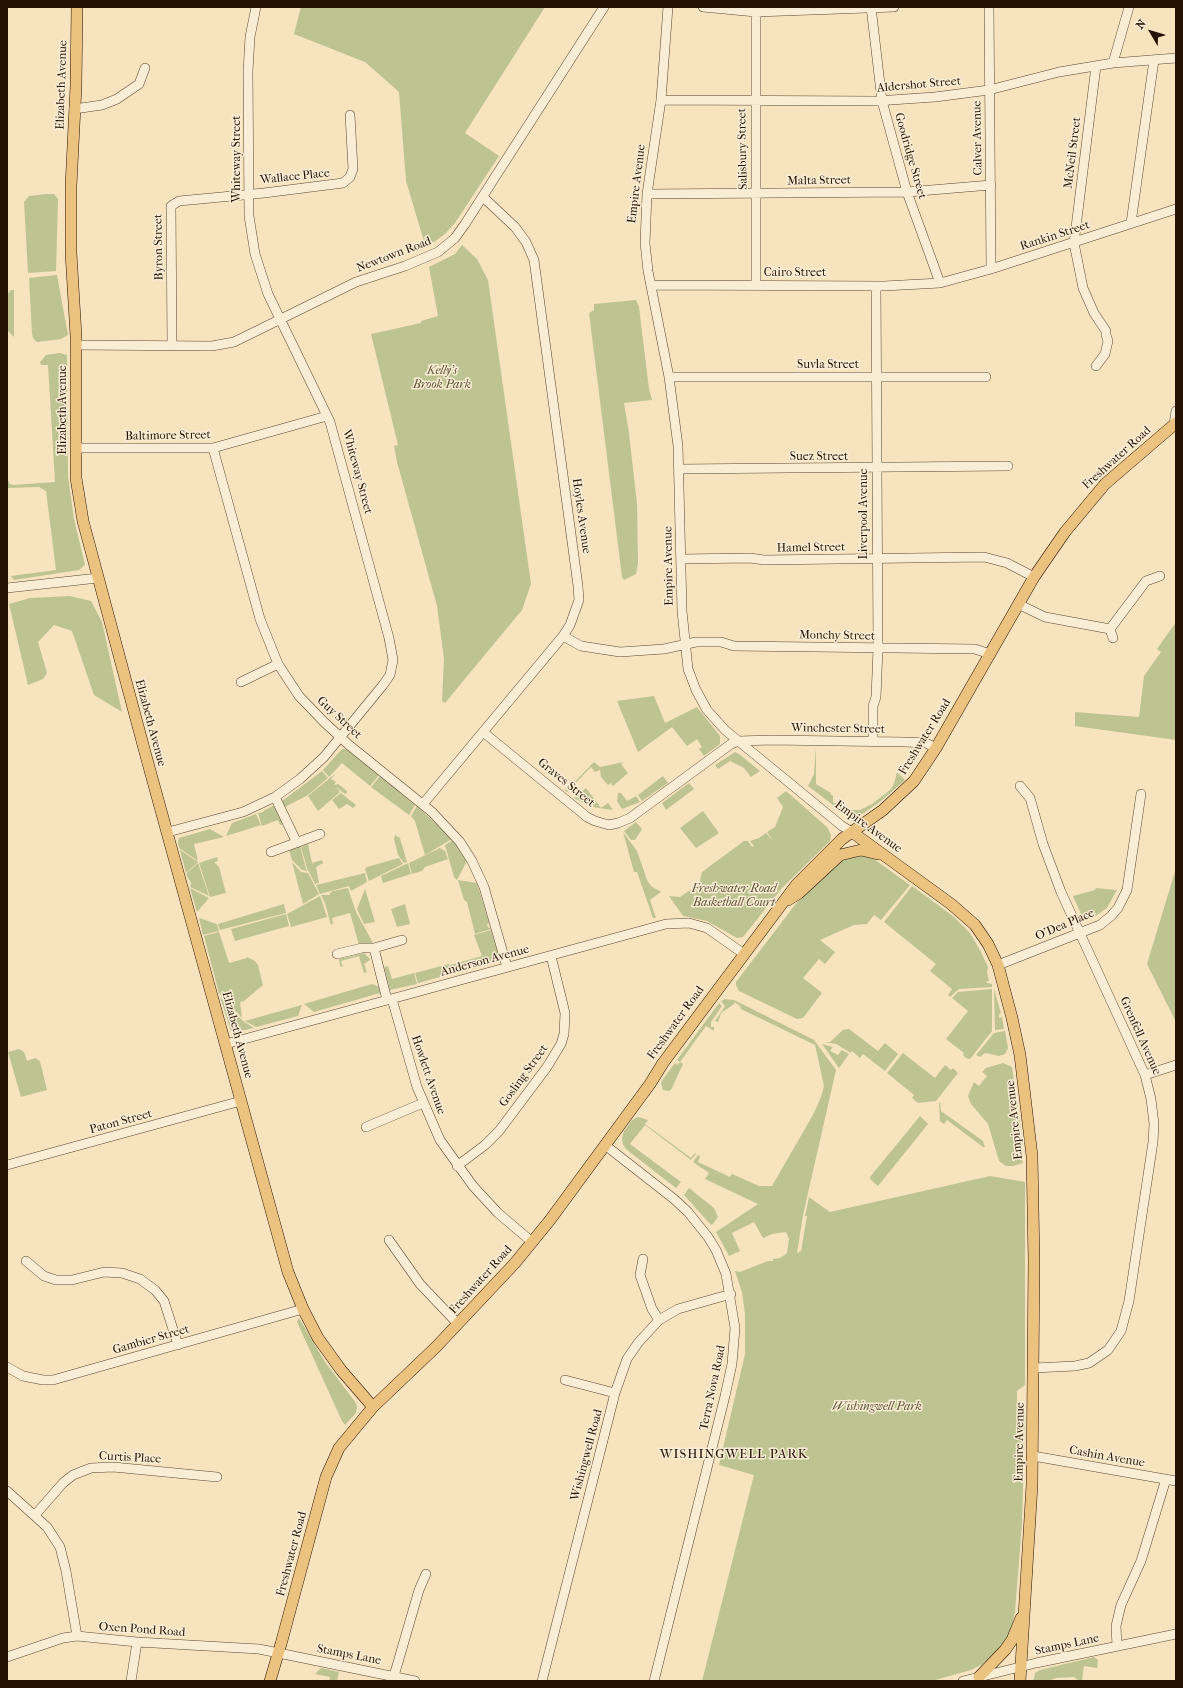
<!DOCTYPE html>
<html>
<head>
<meta charset="utf-8">
<style>
	body { margin:0 }
	#map { position:relative; width:1183px; height:1688px; overflow:hidden; background:#f8e3bf; font-family:"IM FELL French Canon",serif }
	canvas { display:block }
	.frame { position:absolute; inset:0; border:8px solid #251100; pointer-events:none }
	.north { position:absolute; left:1131px; top:12px; width:40px; height:40px; -webkit-text-stroke:3px #faedd5; paint-order:stroke; rotate:308deg; font-size:11px; font-weight:700; line-height:16px; text-align:center; color:#251100 }
	.north::after { content:''; display:block; margin:auto; width:14px; height:18px; background:#251100; clip-path:polygon(50% 0,100% 100%,50% 72%,0 100%) }
</style>
</head>
<body>
<div id="map">
<canvas width="1183" height="1688"></canvas>
<div class="frame"></div>
<div class="north">N</div>
</div>
<script>
const ctx = document.querySelector('canvas').getContext('2d');
ctx.lineJoin = 'round';
function fillPath(path, color) { ctx.fillStyle = color; ctx.fill(path, 'evenodd'); }
const shape = rows => new Path2D(rows.map(r => 'M' + r).join(''));
function stroke(path, color, width, dash) { ctx.strokeStyle = color; ctx.lineWidth = width; ctx.lineCap = dash ? 'butt' : 'round'; ctx.setLineDash(dash || []); ctx.stroke(path); }
function label(font, color, halo, rows, align = 'center') {
  ctx.font = font + ' "IM FELL French Canon",serif'; ctx.lineWidth = 3; ctx.setLineDash([]); ctx.textBaseline = 'middle'; ctx.strokeStyle = halo; ctx.fillStyle = color; for (const [text, x, y, turn = 0] of rows) {
    ctx.save(); ctx.translate(x, y); ctx.rotate((+turn || 0) * Math.PI / 180); ctx.textAlign = isNaN(turn) ? turn : align; if (halo) ctx.strokeText(text, 0, 0); ctx.fillText(text, 0, 0); ctx.restore();
  }
}
fillPath(shape([
	[301,7,545,7,465,133,499,156,455,223,445,234,426,248,406,181,399,92,365,62,294,34],
	[47,194,54,194,58,199,56,271,28,273,24,202,29,196],
	[462,245,477,259,488,280,531,584,522,610,445,703,442,701,444,659,437,606,397,462,394,446,398,445,371,334,421,323,421,321,438,316,429,267,455,254],
	[57,275,68,335,61,339,37,342,33,338,32,333,29,278],
	[11,290,14,290,14,337,7,330,7,295],
	[636,300,639,307,649,389,652,400,624,403,629,433,637,504,638,563,636,574,624,580,622,577,589,313,594,310,594,304],
	[60,353,67,355,68,476,74,519,85,565,79,570,14,580,11,576,56,570,46,491,39,487,7,488,7,479,10,484,13,485,55,482,48,365,41,365,40,362,46,355],
	[70,596,91,601,102,622,122,712,94,695,72,631,54,625,38,642,47,673,43,679,28,685,9,604,30,598],
	[1176,622,1176,740,1075,726,1075,712,1139,717,1144,676,1161,652,1157,649],
	[654,696,665,723,697,707,720,736,720,744,704,756,699,749,702,747,697,739,687,746,672,727,638,752,617,701],
	[816,748,816,784,831,793,830,794,833,796,833,803,842,803,842,810,860,810,872,804,890,790,894,784,897,772,905,780,881,801,858,817,850,818,808,786,814,774],
	[342,749,346,749,379,775,370,786,342,763,329,777,323,770],
	[735,752,739,754,760,771,751,777,744,768,730,761,718,769,715,765],
	[594,762,600,767,624,762,621,764,628,773,613,786,611,783,608,785,601,777,600,770,595,772,591,767,567,792,563,789,567,790],
	[322,771,328,778,308,795,285,807,282,801],
	[336,773,331,779,336,782,334,785,338,784,347,791,347,793,345,794,336,787,340,792,318,811,308,796],
	[380,776,415,805,409,815,371,787],
	[663,776,668,783,642,801,638,795],
	[689,783,694,789,666,810,662,803],
	[586,788,601,808,608,803,613,810,592,807,574,798],
	[618,789,627,801,636,796,640,802,622,809,617,801,618,793,621,793],
	[786,791,827,827,831,835,830,841,782,888,743,937,737,938,707,921,683,916,669,896,680,897,693,888,700,881,702,872,744,841,748,841,752,847,754,846,750,841,759,838,766,833,773,841,767,832,775,827,783,807,777,798],
	[341,793,356,805,353,808,347,804,339,809,332,800],
	[275,805,286,824,280,825,278,820,262,826,258,813,264,812,263,811],
	[417,806,452,839,425,855,415,821,411,816],
	[703,811,719,833,696,848,680,828],
	[256,814,261,825,226,836,232,823],
	[636,822,642,829,635,840,631,840,624,831],
	[210,829,224,837,194,844,198,861,179,848,178,842,179,838],
	[623,832,637,851,647,880,651,886,661,892,650,900,656,918,653,918,637,872,634,872],
	[395,835,400,838,407,862,404,863,398,855,394,839],
	[453,840,467,861,457,880,454,877,445,845],
	[308,844,312,863,322,860,323,863,316,867,319,883,315,884,307,868,301,847],
	[300,846,306,869,308,871,302,870,292,860,289,850],
	[440,848,445,851,448,859,425,867,422,871,412,874,409,863],
	[180,850,198,862,186,873],
	[861,856,874,859,910,885,881,920,874,915,867,924,854,925,820,940,835,952,825,964,819,959,803,978,822,993,803,1018,797,1019,739,991,736,985,736,982,801,897,840,860],
	[217,857,218,861,214,862,219,867,226,893,210,897,199,863],
	[399,858,403,864,369,881,365,869,367,867],
	[292,862,301,872,308,873,319,894,303,904],
	[198,863,209,896,190,887,191,883,186,874],
	[408,863,411,874,383,883,381,876],
	[1176,868,1176,1019,1175,1020,1147,964],
	[365,873,367,882,351,891,349,886,320,894,316,885],
	[458,880,477,883,489,923,487,924,488,927,491,929,475,934,467,902,464,900],
	[912,886,954,917,970,933,981,952,988,967,987,972,989,981,986,981,987,983,992,984,992,987,959,989,950,997,948,995,952,989,930,971,936,964,884,922],
	[190,888,209,898,197,912],
	[348,888,356,912,373,943,359,945,350,913,332,918,333,923,331,925,325,903,321,895,330,895,330,893,333,891],
	[1096,888,1117,890,1107,908,1094,917,1086,918,1081,914,1073,896,1095,890],
	[365,889,375,922,364,924,357,909],
	[320,896,327,917,291,927,287,914],
	[284,904,286,913,220,930,218,924],
	[405,904,410,924,397,927,391,909],
	[286,914,289,926,235,941,231,929],
	[199,918,217,924,219,931,203,935],
	[491,930,498,953,497,962,453,974,450,965,482,956,474,935],
	[219,932,229,963,247,958,247,957,255,961,258,965,263,985,244,1001,240,1002,242,1018,219,993,204,936],
	[364,953,370,959,370,960,364,964,367,972,364,973,359,956,341,961,343,967,340,966,339,959],
	[449,964,451,974,418,983,415,973],
	[388,966,392,979,414,973,417,984,390,990,384,967],
	[372,984,379,987,380,993,314,1012,304,1004],
	[992,989,992,1031,970,1059,966,1058,963,1055,964,1053,946,1039,968,1011,952,998,958,992],
	[994,989,1001,1013,999,1014,999,1018,1002,1017,1004,1029,995,1030],
	[220,997,243,1021,254,1028,236,1032,231,1031],
	[725,999,734,1000,814,1040,836,1070,803,1215,797,1253,801,1251,807,1216,805,1216,809,1197,830,1212,990,1176,1025,1182,1025,1385,1017,1391,1017,1402,1021,1404,1025,1411,1024,1456,1022,1523,1015,1612,1010,1633,1004,1643,983,1664,971,1670,932,1681,702,1681,754,1475,719,1465,745,1354,745,1314,742,1292,735,1271,740,1272,768,1261,773,1261,773,1259,780,1258,787,1253,789,1239,786,1232,772,1234,763,1238,754,1222,732,1233,740,1251,729,1256,716,1232,758,1204,705,1179,709,1173,693,1162,698,1155,700,1156,698,1162,730,1177,732,1174,759,1186,772,1186,814,1113,821,1097,824,1086,815,1045,741,1009,740,1006,734,1002,734,1004,721,1013,718,1022,715,1021,725,1006,721,1001],
	[719,1003,722,1006,711,1022,711,1027,714,1027,714,1031,706,1026,680,1062,683,1064,671,1090,668,1091,663,1090,661,1082,675,1063,677,1065,680,1062,677,1060],
	[302,1005,298,1016,256,1027,245,1021],
	[849,1029,878,1051,885,1043,898,1054,885,1071,863,1054,860,1058,852,1051,851,1053,836,1044,825,1042,830,1042,843,1030],
	[1005,1031,1008,1048,1005,1054,999,1056,985,1053,980,1057,976,1055,994,1033],
	[822,1044,833,1047,830,1051,838,1055,842,1050,849,1054,839,1068],
	[19,1049,24,1052,27,1061,35,1058,40,1061,47,1090,21,1097,8,1052],
	[903,1053,935,1078,945,1065,951,1070,953,1068,958,1073,936,1101,918,1103,912,1098,914,1095,887,1073],
	[1003,1063,1012,1067,1020,1122,1023,1163,1013,1166,1006,1166,999,1161,988,1124,971,1104,968,1096,974,1082,979,1086,987,1076,982,1072,986,1068],
	[940,1102,941,1111,983,1141,985,1147,983,1147,947,1120,944,1124,940,1121,939,1103],
	[920,1116,928,1124,878,1186,870,1179,870,1177],
	[638,1117,648,1120,645,1124,691,1158,695,1153,696,1154,691,1160,645,1125,630,1144,681,1182,676,1188,627,1150,623,1145,622,1138,624,1131,632,1120],
	[689,1188,714,1208,718,1217,713,1224,711,1225,684,1195],
	[299,1318,325,1362,356,1403,357,1407,356,1413,345,1425,342,1421,297,1322],
	[1094,1657,1098,1660,1097,1668,1084,1666,1082,1681,1079,1681,1074,1677,1056,1678,1048,1681,1031,1681,1034,1679,1035,1673,1040,1670],
	[321,1668,339,1672,337,1681,329,1681,330,1677,315,1674]
]), '#bdc492');
const minor = shape([
	[668,7,661,100,647,194,645,243,648,271,669,377,678,446,682,611,688,669,696,690,707,710,725,730,842,826,852,832],
	[703,7,756,12,894,7],
	[871,7,882,101,907,192,940,283],
	[989,7,991,269],
	[756,12,756,285],
	[1113,63,1129,7],
	[1096,66,1074,243,1083,288,1094,313,1106,331,1106,335,1108,341,1105,354,1096,366],
	[661,100,876,101,935,97,989,90,1059,72,1113,63,1176,58],
	[74,109,102,105,117,99,139,84,145,68],
	[647,194,907,192,991,185],
	[1131,223,1154,60],
	[651,285,884,286,940,283,991,269,1176,209],
	[76,345,212,346,234,342,356,282,405,266,438,252,455,238,465,224,604,7],
	[172,345,171,206,179,201,264,193,343,183,350,177,353,169,350,115],
	[669,377,986,377],
	[1174,425,1176,411],
	[76,448,213,448,327,416],
	[213,448,260,619,278,664,299,696,324,722,349,745,432,812,460,842,472,861,484,887,507,967],
	[679,469,1008,466],
	[681,559,750,558,764,560,984,557,1007,563,1034,577],
	[7,588,98,578],
	[1018,604,1045,617,1110,629,1113,638],
	[1110,629,1146,581,1160,576],
	[563,636,581,646,620,652,664,649,696,642,721,642,734,646,975,649,990,654],
	[241,682,278,664],
	[483,732,587,817,595,821,609,825,618,823,630,818,731,744,739,741,771,740,905,742,926,743,936,748],
	[873,741,873,706,876,697,878,649,876,286],
	[1020,786,1030,798,1043,844,1061,892,1145,1075,1151,1099,1154,1124,1153,1142,1129,1301,1121,1331,1108,1350,1089,1363,1075,1366,1034,1368],
	[275,797,297,843],
	[423,804,563,636,570,625,579,600,578,586,534,260,526,242,515,227,483,197],
	[168,832,243,812,275,797,300,779,324,757,383,685,390,675,393,660,389,638,330,422,268,294,255,254,249,216,248,71,250,37,256,7],
	[271,852,320,834],
	[374,948,387,1000],
	[337,954,362,948,374,948,402,940],
	[998,965,1100,925,1111,916,1118,908,1127,890,1141,794],
	[392,999,417,1087,440,1140,473,1186,498,1213,532,1242],
	[226,1044,666,924,689,923,707,928,744,954],
	[1145,1075,1176,1065],
	[366,1127,423,1103],
	[605,1145,674,1199,688,1212,708,1237,716,1250,726,1274,735,1328,732,1364,725,1396,654,1681],
	[7,1165,241,1101],
	[457,1166,485,1145,499,1131,547,1067,561,1044,564,1034,565,1013,551,956],
	[389,1240,420,1284,458,1324],
	[643,1259,640,1275,652,1309,659,1320],
	[26,1261,44,1276,56,1280,72,1280,104,1272,122,1273,140,1279,155,1290,164,1301,178,1345],
	[7,1367,23,1376,43,1380,53,1380,303,1309],
	[565,1380,615,1393],
	[1033,1456,1176,1481],
	[7,1491,47,1527,60,1547,66,1571,77,1636],
	[35,1515,63,1483,73,1475,91,1468,113,1467,217,1477],
	[1117,1646,1116,1626,1121,1605,1141,1561,1166,1479],
	[7,1657,63,1638,77,1636,137,1642,259,1649,415,1681],
	[394,1676,419,1590,426,1574],
	[131,1681,137,1642],
	[542,1681,615,1393,627,1359,638,1343,659,1320,678,1309,731,1294],
	[963,1681,1036,1663,1176,1634]
]);
const major = shape([
	[77,7,76,86,71,186,71,253,76,336,76,478,83,521,146,756,288,1272,303,1309,318,1338,341,1370,373,1407],
	[852,832,951,904,975,925,988,944,998,965,1012,1018,1020,1055,1032,1156,1034,1261,1032,1485,1020,1681],
	[788,900,799,893,840,855,861,850,878,854],
	[979,1677,1005,1650,1012,1640,1021,1618],
	[270,1681,281,1644,326,1477,339,1448,373,1407,436,1347,515,1263,550,1220,650,1084,663,1063,796,885,842,839,883,810,914,781,936,748,1034,577,1065,532,1105,484,1176,423]
]);
stroke(minor, '#5a4630', 10);
stroke(major, '#251100', 12);
stroke(minor, '#faedd5', 9);
stroke(major, '#ecc280', 11);
label('12px', '#251100', '#faedd5', [
	["Elizabeth Avenue",62,85,-88],
	["Aldershot Street",919,85,-5],
	["Calver Avenue",978,138,-91],
	["Salisbury Street",743,149,-91],
	["McNeil Street",1073,153,-83],
	["Goodridge Street",910,156,74],
	["Whiteway Street",237,159,-90],
	["Wallace Place",295,177,-6],
	["Malta Street",819,181,-1],
	["Empire Avenue",637,184,-83],
	["Rankin Street",1055,236,-18],
	["Byron Street",159,247,-91],
	["Newtown Road",394,255,-21],
	["Cairo Street",795,273],
	["Suvla Street",828,365],
	["Elizabeth Avenue",63,410,-90],
	["Baltimore Street",168,436,-1],
	["Suez Street",819,457],
	["Freshwater Road",1117,458,-42],
	["Whiteway Street",357,472,75],
	["Liverpool Avenue",864,514,-90],
	["Hoyles Avenue",581,516,82],
	["Hamel Street",811,548,-1],
	["Empire Avenue",669,566,-91],
	["Monchy Street",837,636,1],
	["Guy Street",339,718,43],
	["Elizabeth Avenue",150,723,75],
	["Winchester Street",838,729,1],
	["Freshwater Road",925,737,-58],
	["Graves Street",566,783,39],
	["Empire Avenue",868,827,36],
	["O'Dea Place",1065,925,-23],
	["Anderson Avenue",485,961,-15],
	["Freshwater Road",676,1023,-54],
	["Elizabeth Avenue",237,1035,75],
	["Grenfell Avenue",1140,1036,66],
	["Howlett Avenue",428,1075,71],
	["Gosling Street",524,1076,-54],
	["Empire Avenue",1015,1120,-96],
	["Paton Street",121,1122,-15],
	["Freshwater Road",481,1280,-48],
	["Gambier Street",151,1340,-16],
	["Terra Nova Road",713,1388,-78],
	["Empire Avenue",1020,1442,-89],
	["Wishingwell Road",587,1455,-75],
	["Cashin Avenue",1107,1457,10],
	["Curtis Place",130,1458,3],
	["Freshwater Road",292,1554,-75],
	["Oxen Pond Road",142,1630,4],
	["Stamps Lane",1067,1645,-12],
	["Stamps Lane",349,1655,11]
]);
label('italic 12px', '#5a5033', '#faedd5', [
	["Kelly's",442,371],
	["Brook Park",442,385],
	["Freshwater Road",734,889],
	["Basketball Court",734,903],
	["Wishingwell Park",877,1407]
]);
ctx.letterSpacing = '1px';
label('13px', '#251100', '#faedd5', [
	["WISHINGWELL PARK",734,1455]
]);
ctx.letterSpacing = '0px';
</script>
</body>
</html>
